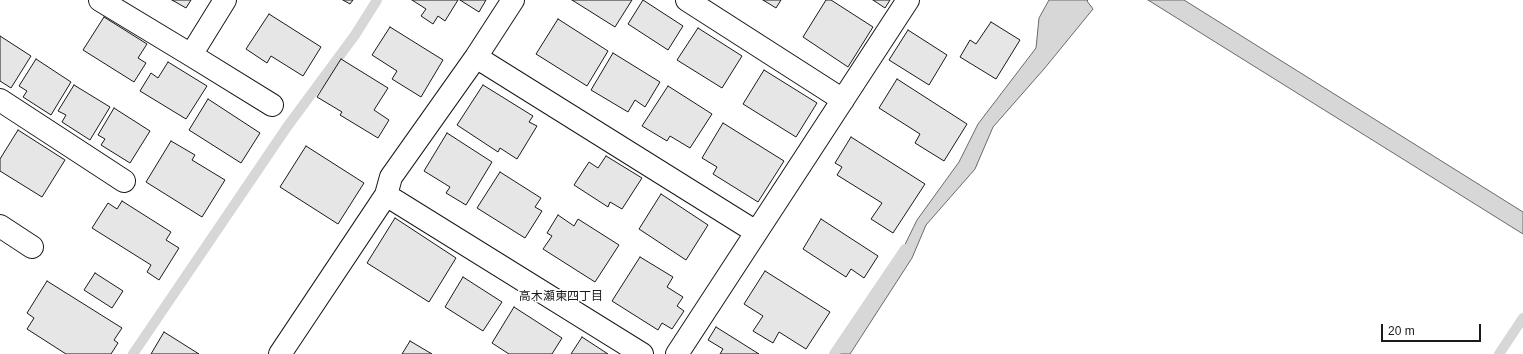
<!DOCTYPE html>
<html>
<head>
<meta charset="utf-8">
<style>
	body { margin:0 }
	#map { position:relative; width:1523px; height:354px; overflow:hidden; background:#fff; font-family:Helvetica,sans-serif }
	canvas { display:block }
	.scale { position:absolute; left:1381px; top:324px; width:100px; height:18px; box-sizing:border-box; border:2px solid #1a1a1a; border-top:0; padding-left:5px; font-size:12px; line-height:14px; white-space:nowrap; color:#1a1a1a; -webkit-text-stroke:3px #fff; paint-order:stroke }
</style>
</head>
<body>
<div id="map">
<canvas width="1523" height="354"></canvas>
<div class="scale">20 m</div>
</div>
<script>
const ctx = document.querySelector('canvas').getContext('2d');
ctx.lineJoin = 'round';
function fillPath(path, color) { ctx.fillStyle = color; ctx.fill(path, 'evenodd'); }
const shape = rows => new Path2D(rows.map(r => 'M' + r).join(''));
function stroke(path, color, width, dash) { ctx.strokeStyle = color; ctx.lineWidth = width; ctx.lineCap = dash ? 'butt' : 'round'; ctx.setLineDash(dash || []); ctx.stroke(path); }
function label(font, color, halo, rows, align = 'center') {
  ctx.font = font + ' Helvetica,"Noto Sans JP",sans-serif'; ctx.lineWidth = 3; ctx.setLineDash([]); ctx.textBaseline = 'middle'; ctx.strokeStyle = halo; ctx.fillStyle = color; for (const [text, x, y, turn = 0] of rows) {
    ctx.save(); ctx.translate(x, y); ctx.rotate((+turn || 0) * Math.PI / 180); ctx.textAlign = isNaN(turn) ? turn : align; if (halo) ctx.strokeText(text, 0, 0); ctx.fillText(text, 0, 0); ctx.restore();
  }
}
const water = shape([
	[1049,0,1088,0,1087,1,1093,9,1044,69,993,127,975,169,926,225,912,258,850,354,836,354,895,265,917,220,959,162,978,124,1036,48,1039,18,1049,0],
	[1148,0,1184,0,1523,212,1523,234,1148,0]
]);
fillPath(water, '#d7d7d7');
stroke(water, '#6a6a6a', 1);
stroke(shape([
	[133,354,287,127,355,35,377,0],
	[834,354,905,249],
	[1499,354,1523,318]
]), '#d7d7d7', 10);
const building = shape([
	[172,0,191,0,186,8,172,0],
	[343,0,353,0,350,4,343,0],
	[412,0,458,0,445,21,438,16,433,24,421,16,426,9,412,0],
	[460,0,486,0,479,12,460,0],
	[572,0,632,0,615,27,572,0],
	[643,0,683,26,668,50,628,24,643,0],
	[763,0,781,0,776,8,763,0],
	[826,0,831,0,873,27,848,67,803,37,826,0],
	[873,0,890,0,885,8,873,0],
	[269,14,321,47,303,76,271,56,267,63,246,49,269,14],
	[104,17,147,44,138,58,146,63,134,82,83,50,104,17],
	[558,19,608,51,587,86,536,54,558,19],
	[991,22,1020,40,996,79,960,57,970,40,976,44,991,22],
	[390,27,443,60,421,97,392,79,397,71,372,55,390,27],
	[698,28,742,56,722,88,677,60,698,28],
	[908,30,947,55,929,85,889,60,908,30],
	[0,36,31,56,11,88,0,81,0,36],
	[613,53,660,82,645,107,635,100,628,112,591,90,613,53],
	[36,59,71,82,51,115,23,97,27,91,19,86,36,59],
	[341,59,388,88,374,110,389,120,378,138,340,115,342,112,317,97,341,59],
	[168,62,207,86,186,119,140,91,151,73,158,78,168,62],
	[764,70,817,103,796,137,743,104,764,70],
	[897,79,967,124,944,161,915,143,920,134,879,108,897,79],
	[74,85,110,107,90,140,62,122,66,115,58,111,74,85],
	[483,85,533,116,529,122,537,126,517,159,500,148,498,152,457,125,483,85],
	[668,86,712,114,690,148,670,136,667,141,642,126,668,86],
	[208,99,260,133,241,163,189,130,208,99],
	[114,108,150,131,130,163,101,145,105,139,98,135,114,108],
	[723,123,784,161,758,202,713,174,717,167,702,158,723,123],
	[18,130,65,160,42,197,0,171,0,159,18,130],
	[447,133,492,162,466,205,446,193,450,187,424,171,447,133],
	[851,137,925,184,893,233,871,219,882,203,837,175,842,167,835,163,851,137],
	[171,141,195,155,192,160,225,180,202,217,146,182,171,141],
	[306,146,364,183,338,224,280,187,306,146],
	[606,156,642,178,622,209,610,202,608,207,574,185,589,162,598,168,606,156],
	[500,172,541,198,535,207,542,211,525,238,477,208,500,172],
	[661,194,708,225,686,260,639,229,661,194],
	[122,201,171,232,166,240,179,248,159,280,147,272,151,265,92,228,108,203,117,209,122,201],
	[558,215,574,226,578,219,619,245,595,282,543,249,552,236,547,233,558,215],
	[395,218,456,258,429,302,367,263,395,218],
	[821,219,878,256,864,278,851,269,846,277,803,249,821,219],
	[640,257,673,277,667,287,683,297,677,306,684,311,672,329,662,323,658,330,612,301,640,257],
	[765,271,830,312,806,349,779,332,773,343,753,331,763,316,744,304,765,271],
	[95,273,123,291,112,308,84,290,95,273],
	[463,277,502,302,483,331,445,307,463,277],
	[47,281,122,328,114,340,118,343,111,354,66,354,27,329,34,318,27,313,47,281],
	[514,307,562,338,552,354,509,354,492,343,514,307],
	[716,327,759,354,720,354,723,349,708,340,716,327],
	[164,332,199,354,151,354,164,332],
	[582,337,608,354,571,354,582,337],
	[410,341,432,354,402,354,410,341]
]);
fillPath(building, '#e6e6e6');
stroke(building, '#1a1a1a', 1);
const minor = shape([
	[100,0,191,55,272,105],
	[687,0,843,100],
	[191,55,225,0],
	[476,57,756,232],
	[0,100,124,181],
	[386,195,642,354],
	[0,226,32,247],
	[280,354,386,195,391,177,476,57,513,0],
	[677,354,908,0]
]);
stroke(minor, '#1a1a1a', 24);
stroke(minor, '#fff', 22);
label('12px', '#1a1a1a', '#fff', [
	["高木瀬東四丁目",561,297]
]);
</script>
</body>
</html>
